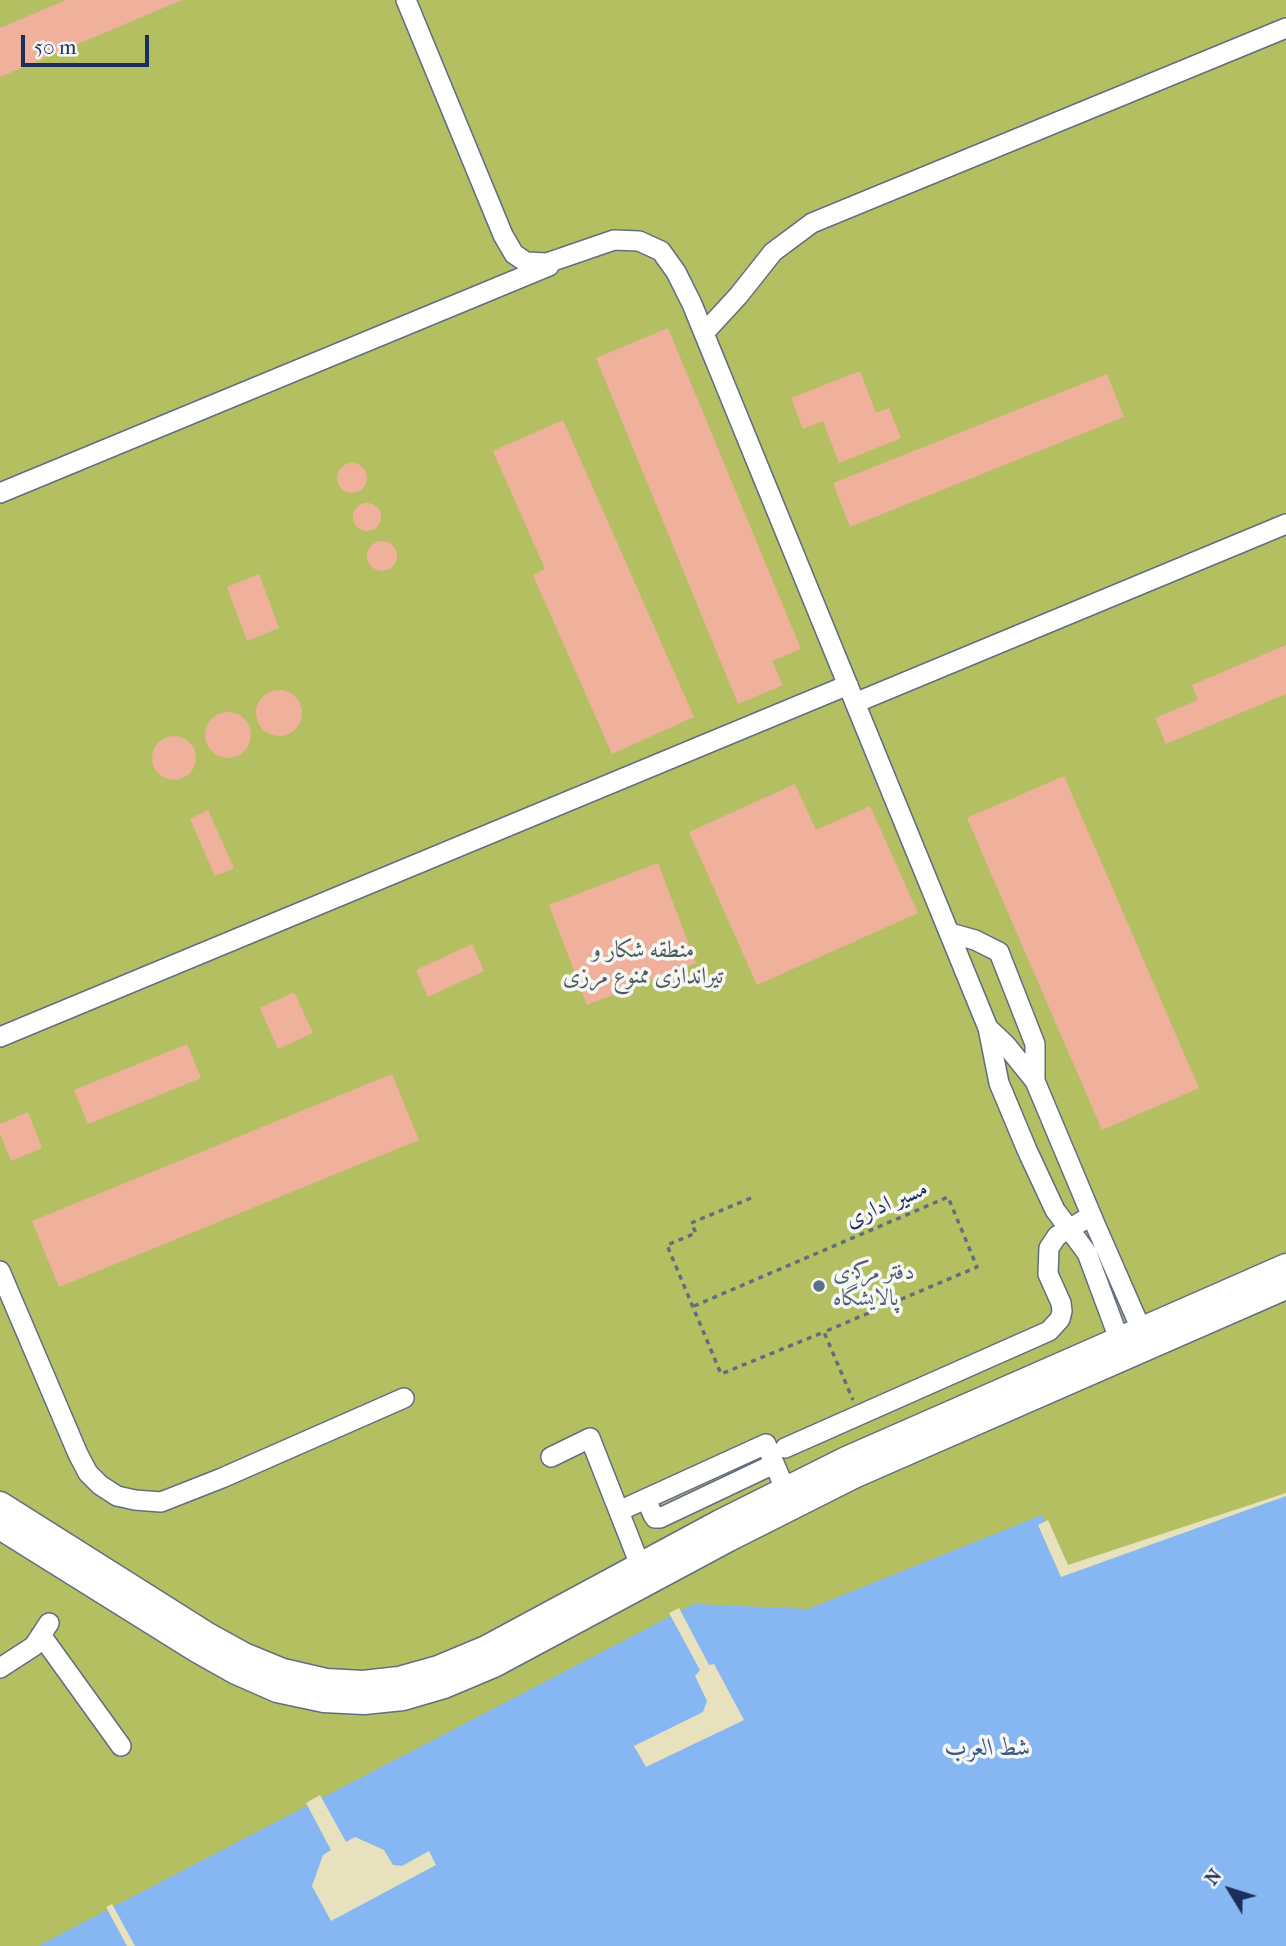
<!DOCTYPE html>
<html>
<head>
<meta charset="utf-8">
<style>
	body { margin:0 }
	#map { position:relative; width:1286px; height:1946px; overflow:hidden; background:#e8e1be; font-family:"IM FELL French Canon",serif }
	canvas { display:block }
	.north { position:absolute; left:1195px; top:1855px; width:70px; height:70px; -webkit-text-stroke:5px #f6f6f2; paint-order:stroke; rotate:308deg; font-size:19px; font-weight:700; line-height:28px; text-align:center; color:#1b2f5e }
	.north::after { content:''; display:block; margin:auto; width:24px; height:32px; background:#1b2f5e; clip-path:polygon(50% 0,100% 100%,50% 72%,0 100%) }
	.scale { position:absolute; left:21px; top:35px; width:128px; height:32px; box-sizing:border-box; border:4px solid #1b2f5e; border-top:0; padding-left:9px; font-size:21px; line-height:24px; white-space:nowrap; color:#1b2f5e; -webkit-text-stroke:5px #f6f6f2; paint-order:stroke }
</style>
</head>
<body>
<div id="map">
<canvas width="1286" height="1946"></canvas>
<div class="north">N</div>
<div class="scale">50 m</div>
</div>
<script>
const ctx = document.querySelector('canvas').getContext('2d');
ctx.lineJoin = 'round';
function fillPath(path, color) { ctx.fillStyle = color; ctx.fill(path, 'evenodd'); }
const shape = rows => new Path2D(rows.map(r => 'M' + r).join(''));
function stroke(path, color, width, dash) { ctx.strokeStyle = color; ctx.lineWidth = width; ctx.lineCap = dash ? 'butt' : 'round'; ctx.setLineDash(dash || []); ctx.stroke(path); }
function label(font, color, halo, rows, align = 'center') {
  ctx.font = font + ' "IM FELL French Canon",Amiri,serif'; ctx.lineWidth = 7; ctx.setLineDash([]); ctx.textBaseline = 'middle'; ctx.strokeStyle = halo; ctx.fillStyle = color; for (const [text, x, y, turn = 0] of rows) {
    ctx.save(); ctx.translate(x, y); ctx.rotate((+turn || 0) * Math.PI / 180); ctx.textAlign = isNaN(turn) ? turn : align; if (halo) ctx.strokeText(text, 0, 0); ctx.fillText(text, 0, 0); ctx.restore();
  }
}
fillPath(shape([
	[0,0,1286,0,1286,1929,1234,1946,0,1946]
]), '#b3bf61');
fillPath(shape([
	[1286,1496,1286,1946,38,1946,694,1604,808,1609,1042,1515,1065,1569]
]), '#87b7f2');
fillPath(shape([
	[1286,1493,1286,1496,1061,1577,1038,1525,1048,1520,1068,1565],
	[679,1608,709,1665,714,1664,744,1720,646,1767,634,1746,703,1712,707,1701,695,1676,700,1670,669,1613],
	[320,1795,346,1842,355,1837,384,1850,393,1865,402,1866,429,1851,436,1865,331,1921,312,1886,323,1855,331,1850,306,1803],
	[112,1904,135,1946,127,1946,106,1907]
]), '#e8e1be');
fillPath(shape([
	[66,0,182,0,0,77,0,28],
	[668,328,801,649,772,661,783,685,738,704,596,358],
	[860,371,876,413,889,408,901,438,839,463,823,421,803,429,791,398],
	[1107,374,1124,417,850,527,833,483],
	[563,420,694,717,612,754,533,575,545,569,493,451],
	'337 478a15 15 0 1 1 30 0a15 15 0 1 1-30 0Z',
	'353 517a14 14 0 1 1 28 0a14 14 0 1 1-28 0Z',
	'367 556a15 15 0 1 1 30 0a15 15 0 1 1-30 0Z',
	[259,574,279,628,247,641,227,587],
	[1286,645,1286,694,1166,744,1155,718,1198,700,1192,685],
	'256 713a23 23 0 1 1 46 0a23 23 0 1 1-46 0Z',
	'205 735a23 23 0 1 1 46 0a23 23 0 1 1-46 0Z',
	'152 758a22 22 0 1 1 44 0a22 22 0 1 1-44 0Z',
	[1064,776,1199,1088,1102,1130,967,818],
	[795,784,816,830,870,806,918,913,757,985,689,832],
	[208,810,234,868,215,876,190,819],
	[658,863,696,963,587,1005,549,905],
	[472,944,484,971,428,997,416,970],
	[294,992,313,1033,278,1049,260,1008],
	[187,1044,201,1078,88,1124,74,1090],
	[392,1074,419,1140,59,1287,32,1221],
	[28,1112,42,1148,11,1161,0,1134,0,1124]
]), '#efb19c');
const minor = shape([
	[406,0,503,235,514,254,526,262,547,263,614,240,639,241,661,251,676,272,692,304,988,1028,999,1083,1027,1150,1055,1210,1087,1253,1119,1339],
	[704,333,739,295,773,252,812,223,1286,28],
	[0,493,549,266],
	[855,703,1286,524],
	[950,933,975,940,999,952,1035,1044,1035,1081],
	[988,1028,1006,1045,1035,1081,1095,1224,1141,1329],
	[0,1037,848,685],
	[0,1271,78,1454,88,1473,100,1485,117,1496,135,1500,161,1502,222,1478,404,1398],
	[785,1448,1049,1331,1060,1319,1062,1311,1061,1303,1048,1274,1049,1248,1057,1236,1091,1216],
	[551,1457,590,1438,640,1565],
	[646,1499,653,1515,655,1518,660,1518,774,1464],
	[619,1511,766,1444,785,1489],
	[41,1635,121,1746],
	[0,1668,34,1646,49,1623]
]);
const major = shape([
	[0,1504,206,1634,244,1655,283,1671,326,1681,363,1683,399,1679,438,1668,486,1648,720,1522,846,1459,1286,1266],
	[0,1527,197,1650,236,1672,277,1690,324,1700,364,1702,403,1698,444,1686,494,1665,729,1539,854,1476,1286,1287]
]);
stroke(minor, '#636d80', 22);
stroke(major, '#636d80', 27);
stroke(shape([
	[751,1198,691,1223,696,1233,667,1245,721,1374,824,1332,853,1400],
	[694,1306,948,1197,977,1267,824,1332]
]), '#636d80', 3.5, [5, 5]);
stroke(minor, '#fff', 19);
stroke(major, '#fff', 24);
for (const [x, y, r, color] of [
	[819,1286,7,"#5c6f8a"]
]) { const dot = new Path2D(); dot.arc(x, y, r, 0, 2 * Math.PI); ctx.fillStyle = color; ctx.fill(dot); stroke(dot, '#f6f6f2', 2.5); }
label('23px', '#495a5f', '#f6f6f2', [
	["منطقه شکار و",643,951],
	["تیراندازی ممنوع مرزی",643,977]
]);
label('23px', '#1b2f5e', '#f6f6f2', [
	["مسیر اداری",887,1205,-23]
]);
label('23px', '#4e5e75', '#f6f6f2', [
	["دفتر مرکزی",833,1273],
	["پالایشگاه",833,1299]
], 'left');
label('italic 24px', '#3b588a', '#f6f6f2', [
	["شط العرب",988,1749]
]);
</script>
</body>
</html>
